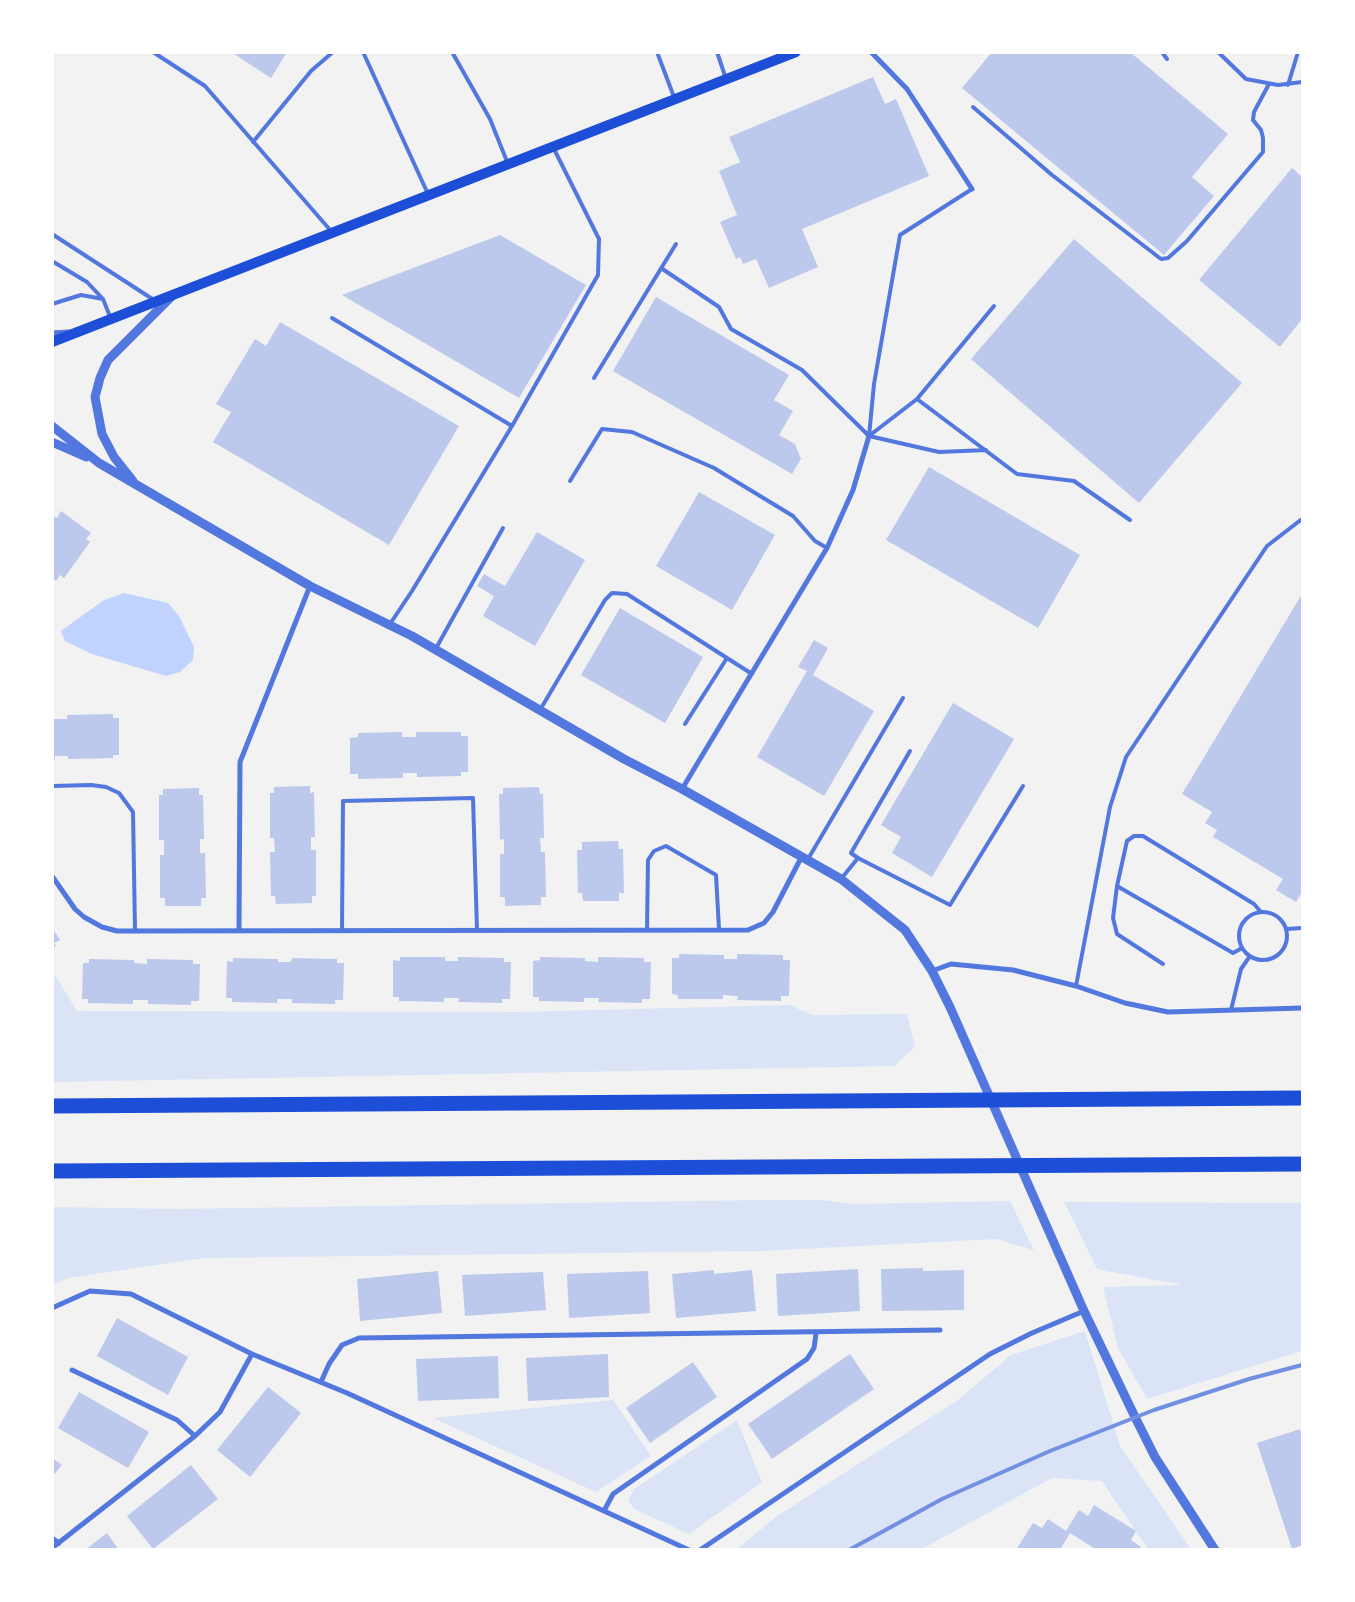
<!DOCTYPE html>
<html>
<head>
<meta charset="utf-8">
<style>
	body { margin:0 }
	#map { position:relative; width:1355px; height:1602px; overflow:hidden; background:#f2f2f2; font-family:"Playfair Display",serif }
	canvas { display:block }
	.frame { position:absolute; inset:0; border:54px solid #fff; pointer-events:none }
</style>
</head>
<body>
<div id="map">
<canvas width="1355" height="1602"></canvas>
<div class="frame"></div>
</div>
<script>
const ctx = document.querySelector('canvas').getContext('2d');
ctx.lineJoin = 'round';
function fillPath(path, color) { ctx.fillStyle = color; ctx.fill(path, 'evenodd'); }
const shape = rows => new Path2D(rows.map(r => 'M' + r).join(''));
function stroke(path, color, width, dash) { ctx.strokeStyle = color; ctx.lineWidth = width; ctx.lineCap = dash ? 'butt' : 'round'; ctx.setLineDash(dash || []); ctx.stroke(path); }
fillPath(shape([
	[52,974,55,975,77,1011,517,1012,790,1005,812,1015,907,1014,915,1047,894,1066,53,1082],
	[760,1200,822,1200,853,1204,1010,1201,1034,1250,996,1239,762,1251,204,1258,68,1278,53,1285,53,1207,178,1209],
	[1064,1202,1302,1203,1302,1351,1147,1399,1118,1348,1103,1287,1182,1285,1097,1269],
	[1085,1331,1120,1446,1191,1549,1148,1549,1102,1481,1052,1478,922,1549,736,1550,777,1516,958,1400,1011,1355],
	[613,1400,651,1456,596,1492,433,1418],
	[737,1420,762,1482,689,1534,634,1509,628,1500,634,1489]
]), '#dbe4f7');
fillPath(shape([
	[124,593,168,603,179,616,194,647,193,660,180,672,166,676,92,654,65,641,61,631,104,600]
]), '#bfd3fe');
fillPath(shape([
	[231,52,287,52,271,78],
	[992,52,1130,52,1228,134,1192,177,1214,196,1164,255,962,88],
	[873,77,885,104,896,99,929,176,802,229,818,267,769,288,756,259,743,264,740,257,736,259,720,222,737,215,719,171,740,162,729,137],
	[1292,168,1302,177,1302,319,1280,347,1199,280],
	[500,235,586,285,519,398,342,295],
	[1074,239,1242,383,1139,503,971,359],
	[656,297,789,375,774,400,793,411,779,435,795,444,801,459,792,474,613,371],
	[280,322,459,426,389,545,213,442,231,412,216,404,255,339,266,346],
	[929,467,1080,555,1038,628,886,540],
	[699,492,775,535,732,610,656,566],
	[61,511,91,533,86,539,90,542,64,578,60,575,56,581,52,579,52,515,57,518],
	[537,532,585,560,535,646,483,616,494,596,477,586,484,574,505,586],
	[1302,594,1302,892,1296,902,1276,890,1283,879,1213,837,1217,830,1205,823,1212,812,1182,794],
	[620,608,703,657,665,723,581,675],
	[814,640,828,648,813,675,874,711,824,796,757,757,807,671,798,667],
	[953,703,1014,739,932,877,892,853,901,837,881,825],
	[113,714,113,718,119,718,119,755,113,755,113,758,68,759,68,756,55,756,55,760,52,760,52,719,67,719,67,715],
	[402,732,402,737,416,737,416,732,461,732,461,736,468,736,468,772,461,772,461,776,417,777,417,773,403,773,403,778,358,779,358,774,350,774,350,738,358,737,358,733],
	[310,786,310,793,314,792,315,837,311,837,311,850,316,850,316,896,312,896,312,903,276,904,275,896,271,896,270,852,275,852,274,838,270,838,270,793,274,793,274,787],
	[539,787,540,794,543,794,544,838,540,838,541,852,545,852,546,897,541,897,541,905,505,906,505,897,500,897,500,854,504,854,504,839,500,840,499,794,503,794,503,788],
	[199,788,199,795,203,795,204,839,200,839,200,853,205,853,206,898,201,898,201,906,165,906,165,898,160,898,160,855,164,855,164,840,159,840,159,795,163,795,163,789],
	[618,841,619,849,623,849,624,893,619,893,619,901,583,901,582,893,578,893,577,850,582,850,582,842],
	[52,928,60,940,54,943,56,946,52,949],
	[679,954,724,955,724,959,737,959,737,954,783,955,783,960,790,960,789,996,781,996,781,1001,737,1000,738,996,723,995,723,999,678,999,678,995,672,994,672,958,679,958],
	[400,957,445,957,445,961,458,961,458,957,504,958,504,962,511,962,510,999,502,999,502,1003,458,1002,459,998,444,998,444,1002,399,1001,399,997,393,997,393,960,400,961],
	[540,957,585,958,585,961,598,962,598,957,644,958,644,962,651,962,650,999,642,999,642,1003,598,1002,599,998,584,998,584,1002,539,1001,539,997,533,997,533,961,540,960],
	[233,958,278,959,278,962,291,962,292,958,337,959,337,963,344,963,343,1000,335,1000,335,1004,292,1003,292,999,277,999,277,1003,232,1002,232,998,226,998,227,961,233,962],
	[89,959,134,960,134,963,147,964,147,959,193,960,193,964,200,964,199,1001,191,1001,191,1005,148,1004,148,1000,133,1000,133,1004,88,1003,88,999,82,999,83,963,89,963],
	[923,1268,923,1271,964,1270,964,1310,882,1311,881,1269],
	[858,1269,860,1311,778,1316,776,1274],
	[714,1270,714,1274,752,1270,756,1311,676,1318,672,1274],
	[438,1271,442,1313,360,1321,357,1279],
	[648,1271,650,1313,569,1318,567,1274],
	[543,1272,546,1310,465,1316,462,1275],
	[117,1318,188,1357,168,1395,97,1356],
	[608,1354,609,1397,528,1401,526,1358],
	[850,1354,874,1389,772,1459,748,1424],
	[498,1356,499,1398,418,1401,416,1359],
	[693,1362,717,1397,650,1443,626,1408],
	[268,1387,301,1413,250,1477,217,1450],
	[79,1392,149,1432,128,1468,58,1428],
	[1300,1429,1302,1437,1302,1545,1292,1549,1257,1443],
	[52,1458,62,1465,52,1477],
	[191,1465,218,1499,153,1549,127,1516],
	[1094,1505,1136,1531,1131,1540,1141,1547,1139,1550,1097,1550,1070,1533,1060,1550,1016,1550,1033,1523,1042,1528,1048,1519,1066,1531,1079,1510,1088,1516],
	[107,1533,119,1550,85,1550]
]), '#bdc9ec');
stroke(shape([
	[153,52,205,86,331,231],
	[363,52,428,194],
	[452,52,490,119,508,164],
	[657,52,674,97],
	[717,52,726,79],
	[1162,52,1167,59],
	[1218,52,1246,79,1278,85,1302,82],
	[1288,85,1298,52],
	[973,107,1052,175,1161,259,1168,258,1187,241,1263,152,1263,138,1261,130,1253,120,1254,112,1269,84],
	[253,142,311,71,333,52],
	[52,234,154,300],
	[52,261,87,282,103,299,111,319],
	[661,268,719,307,731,329,802,370,869,436,939,452,986,450],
	[52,304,81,295,103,299],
	[332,318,512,426],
	[594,378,676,244],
	[917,399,1017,474,1074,481,1130,520],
	[869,436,874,384,900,235,972,189],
	[869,436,917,399,994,306],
	[570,481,602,429,632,432,714,468,793,516,815,541,827,548],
	[390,624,412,591,512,426,598,275,599,239,553,147],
	[435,650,503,528],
	[540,710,605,600,612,593,627,594,752,674],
	[685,724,727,658],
	[52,786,91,785,106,787,119,793,133,812,135,930],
	[858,858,851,853,910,751],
	[808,859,903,698],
	[841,879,858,858,950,905,1023,786],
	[1117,886,1113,918,1117,934,1163,964],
	'1239 936a24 24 0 1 1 48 0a24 24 0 1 1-48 0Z',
	[1286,929,1302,928],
	[342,930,343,801,473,798,477,930],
	[647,930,648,860,654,851,666,846,716,875,719,929],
	[1242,948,1233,953,1117,886,1127,841,1134,836,1143,836,1254,904,1261,912],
	[1076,986,1110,807,1126,757,1267,546,1302,519],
	[1231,1010,1241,969,1250,956]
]), '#5277de', 4);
stroke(shape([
	[871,52,907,89,972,189],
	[682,789,827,548,853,490,869,436],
	[52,876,75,909,84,917,102,927,117,931,748,930,764,923,773,912,802,856],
	[239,930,240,762,310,586],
	[932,971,951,964,1013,970,1076,986,1125,1003,1168,1012,1302,1008],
	[52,1308,90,1291,131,1294,252,1354,347,1393,689,1550],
	[72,1370,177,1420,195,1436],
	[321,1382,329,1364,342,1345,359,1338,940,1330],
	[605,1509,613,1494,807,1359,814,1348,816,1334],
	[52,1538,59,1543],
	[52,1548,195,1436,220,1412,252,1354],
	[700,1550,990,1354,1032,1333,1084,1311]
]), '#5277de', 5);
stroke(shape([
	[52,335,69,334],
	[52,426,99,463,310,586,412,636,624,759,682,789,841,879,905,930,932,971,950,1007,1084,1311,1135,1417,1155,1457,1215,1550],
	[52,442,86,457],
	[133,481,114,457,102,434,95,397,100,378,108,360,173,295]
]), '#5277de', 9);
stroke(shape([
	[52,342,796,52]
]), '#1d4ed8', 10);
stroke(shape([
	[52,1106,1302,1098],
	[52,1171,1302,1164]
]), '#1d4ed8', 15);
stroke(shape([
	[849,1550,942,1499,1050,1451,1154,1410,1249,1379,1302,1365]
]), '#7290e2', 4);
</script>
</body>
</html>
